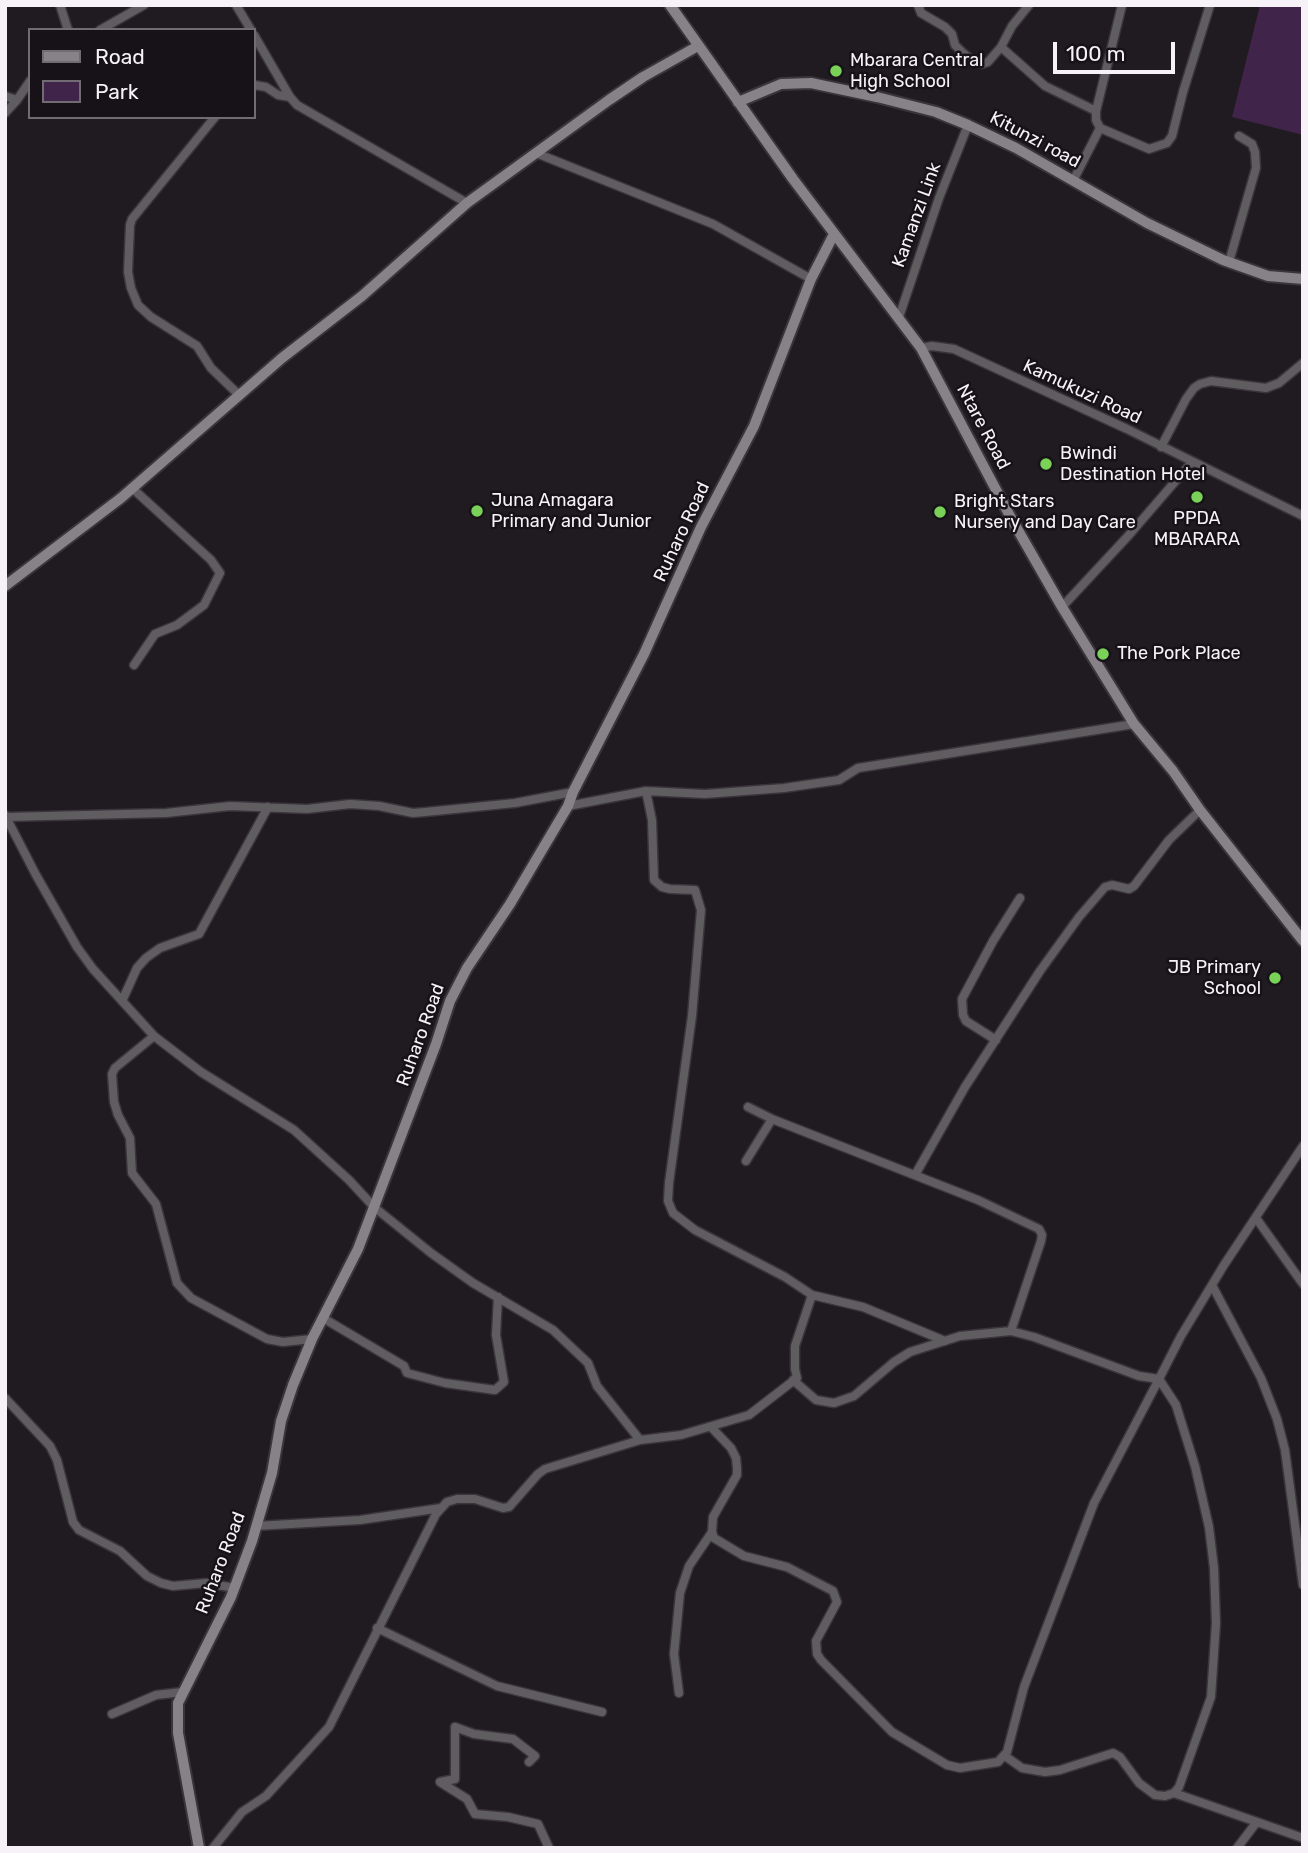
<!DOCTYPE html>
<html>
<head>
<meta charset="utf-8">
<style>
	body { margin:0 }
	#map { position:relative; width:1308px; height:1853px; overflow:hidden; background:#201b21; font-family:Rubik,sans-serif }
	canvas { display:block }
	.frame { position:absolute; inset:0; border:7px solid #f6f2f7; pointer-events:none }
	.legend { position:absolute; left:28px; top:28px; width:228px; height:91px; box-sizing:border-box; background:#161218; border:2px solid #706c71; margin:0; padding:9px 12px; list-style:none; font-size:21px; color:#f6f2f7 }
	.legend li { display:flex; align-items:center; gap:14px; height:35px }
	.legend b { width:35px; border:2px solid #706c71 }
	.scale { position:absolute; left:1053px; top:42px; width:122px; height:32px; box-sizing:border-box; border:4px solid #f6f2f7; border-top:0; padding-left:9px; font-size:21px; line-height:24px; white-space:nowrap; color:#f6f2f7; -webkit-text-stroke:5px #161218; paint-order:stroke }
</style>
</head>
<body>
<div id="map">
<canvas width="1308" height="1853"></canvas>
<div class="frame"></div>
<ul class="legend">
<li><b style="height:9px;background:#878288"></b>Road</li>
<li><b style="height:19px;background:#402449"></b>Park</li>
</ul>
<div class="scale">100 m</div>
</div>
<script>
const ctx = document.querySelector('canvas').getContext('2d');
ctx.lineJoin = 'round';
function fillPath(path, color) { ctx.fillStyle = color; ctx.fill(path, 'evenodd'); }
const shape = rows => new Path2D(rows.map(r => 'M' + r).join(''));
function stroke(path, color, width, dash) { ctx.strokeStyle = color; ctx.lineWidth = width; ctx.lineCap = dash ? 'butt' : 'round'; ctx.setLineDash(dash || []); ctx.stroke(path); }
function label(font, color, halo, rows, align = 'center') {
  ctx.font = font + ' Rubik,sans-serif'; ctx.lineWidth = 5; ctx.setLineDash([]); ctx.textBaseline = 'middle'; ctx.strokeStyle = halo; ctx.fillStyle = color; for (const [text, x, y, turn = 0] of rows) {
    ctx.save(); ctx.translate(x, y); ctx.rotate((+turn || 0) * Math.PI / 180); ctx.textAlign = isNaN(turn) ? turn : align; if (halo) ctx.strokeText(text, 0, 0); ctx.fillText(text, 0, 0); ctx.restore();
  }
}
fillPath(shape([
	[1260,5,1303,5,1303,135,1232,117]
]), '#402449');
const street = shape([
	[60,5,68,30],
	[236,5,251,30],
	[918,5,921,13,945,27,952,34,955,45,962,52,974,62,982,64,988,62,1001,47,1012,26,1029,5],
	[100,30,144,5],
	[254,35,290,97,297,105,467,203],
	[1001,47,1045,86,1096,111],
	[254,85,266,87,278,95,290,97],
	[5,96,17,100],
	[5,113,17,100,30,81],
	[215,117,132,219,130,225,128,272,131,288,138,305,151,317,197,346,211,368,239,395],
	[1100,128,1149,149,1167,143,1172,136,1183,92,1210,5],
	[1100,128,1096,120,1096,111,1122,5],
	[536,153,713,224,811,279],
	[1073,181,1100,128],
	[1229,262,1256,168,1255,152,1252,144,1239,136],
	[899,317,939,198,968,125],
	[921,348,932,346,954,349,1127,429,1303,516],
	[1161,447,1186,399,1194,388,1200,384,1211,381,1266,388,1279,383,1303,363],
	[132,488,211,560,220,573,204,605,177,625,155,634,134,665],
	[1062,607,1129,535,1192,462],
	[646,791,652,820,654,880,662,887,670,889,695,890,701,910,692,1016,669,1183,668,1201,673,1213,695,1230,785,1277,812,1295,863,1307,945,1341],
	[568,806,646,791,705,794,784,788,839,780,858,768,1134,724],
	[5,815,36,875,77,947,93,969,154,1036,201,1072,294,1130,349,1180,374,1207,431,1253,473,1283,553,1330,588,1363,597,1386,640,1440],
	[6,817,166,813,230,806,307,809,350,804,379,806,413,813,425,812,515,803,573,792],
	[122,1001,137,968,146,958,160,948,199,934,268,807],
	[154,1036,115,1068,112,1074,114,1102,118,1115,130,1138,132,1173,156,1204,177,1283,191,1298,267,1339,283,1342,312,1339],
	[996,1040,966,1021,963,1015,962,999,993,941,1020,898],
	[748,1107,772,1119,978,1200,1039,1229,1042,1235,1041,1241,1011,1331],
	[746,1161,772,1119],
	[915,1175,965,1087,1040,971,1079,917,1105,887,1112,885,1129,889,1134,886,1169,840,1200,810],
	[1256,1218,1303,1284],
	[1212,1285,1261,1378,1277,1419,1285,1450,1303,1585],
	[323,1318,404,1366,407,1373,445,1383,495,1390,504,1382,496,1335,498,1297],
	[793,1380,816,1400,834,1403,854,1396,894,1362,910,1352,960,1336,1011,1331,1034,1337,1139,1376,1159,1379,1181,1336,1224,1265,1303,1146],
	[5,1398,50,1446,57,1460,73,1522,79,1530,120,1551,147,1576,161,1583,173,1586,206,1583,235,1588],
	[711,1427,731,1448,736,1458,737,1468,737,1475,713,1517,712,1532,714,1538,744,1556,787,1567,833,1591,837,1602,816,1641,817,1654,821,1660,892,1732,947,1765,960,1768,998,1762,1007,1752,1024,1687,1094,1503,1159,1379],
	[256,1526,360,1520,441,1508],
	[377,1628,497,1686,602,1712],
	[679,1693,674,1654,680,1593,689,1566,712,1532],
	[112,1714,156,1695,182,1692],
	[1005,1756,1022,1768,1045,1772,1060,1770,1113,1753,1120,1757,1139,1783,1155,1795,1165,1796,1174,1793,1179,1787,1211,1697,1216,1623,1214,1568,1209,1527,1195,1466,1176,1405,1159,1379],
	[529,1762,535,1756,513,1739,474,1734,455,1727,455,1779,440,1782,467,1799,475,1814,508,1817,538,1824,549,1848],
	[1174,1793,1303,1838],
	[213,1848,242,1812,266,1796,329,1727,436,1514,447,1502,457,1499,475,1499,503,1508,509,1507,538,1474,545,1469,640,1440,681,1435,749,1415,797,1378,795,1369,795,1346,812,1295],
	[1237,1848,1256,1823]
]);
const secondary = shape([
	[670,5,793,179,921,348,1011,518,1062,607,1134,724,1173,771,1200,810,1303,941],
	[738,102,781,84,811,83,877,97,936,112,968,125,1016,148,1147,223,1223,260,1268,276,1303,279],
	[5,586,121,498,282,358,362,296,467,203,609,100,643,77,698,46],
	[199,1848,178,1733,178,1703,231,1597,252,1541,272,1473,281,1421,293,1385,312,1339,358,1249,436,1044,450,1001,467,968,510,904,568,806,573,792,644,654,701,527,754,426,811,279,834,234]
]);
stroke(street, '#3a353b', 11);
stroke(secondary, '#3a353b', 14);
stroke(street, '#605d61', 8);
stroke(secondary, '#878288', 10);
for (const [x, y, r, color] of [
	[836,71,7,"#7ad157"],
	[1046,464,7,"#7ad157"],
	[1197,497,7,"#7ad157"],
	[477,511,7,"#7ad157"],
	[940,512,7,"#7ad157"],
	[1103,654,7,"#7ad157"],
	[1275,978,7,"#7ad157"]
]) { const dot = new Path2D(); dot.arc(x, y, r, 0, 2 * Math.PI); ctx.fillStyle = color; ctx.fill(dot); stroke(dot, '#161218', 2.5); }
label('18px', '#f6f2f7', '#161218', [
	["Mbarara Central",850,61],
	["High School",850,82],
	["Bwindi",1060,454],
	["Destination Hotel",1060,475],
	["Juna Amagara",491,501],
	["Primary and Junior",491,522],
	["Bright Stars",954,502],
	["Nursery and Day Care",954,523],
	["PPDA",1197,519,"center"],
	["MBARARA",1197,540,"center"],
	["The Pork Place",1117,654],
	["JB Primary",1261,968,"right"],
	["School",1261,989,"right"]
], 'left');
label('18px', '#f6f2f7', '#161218', [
	["Kitunzi road",1035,140,28],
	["Kamanzi Link",917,215,-70],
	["Kamukuzi Road",1082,392,25],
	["Ntare Road",983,427,62],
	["Ruharo Road",682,532,-65],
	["Ruharo Road",421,1035,-70],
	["Ruharo Road",221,1563,-69]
]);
</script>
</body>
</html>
